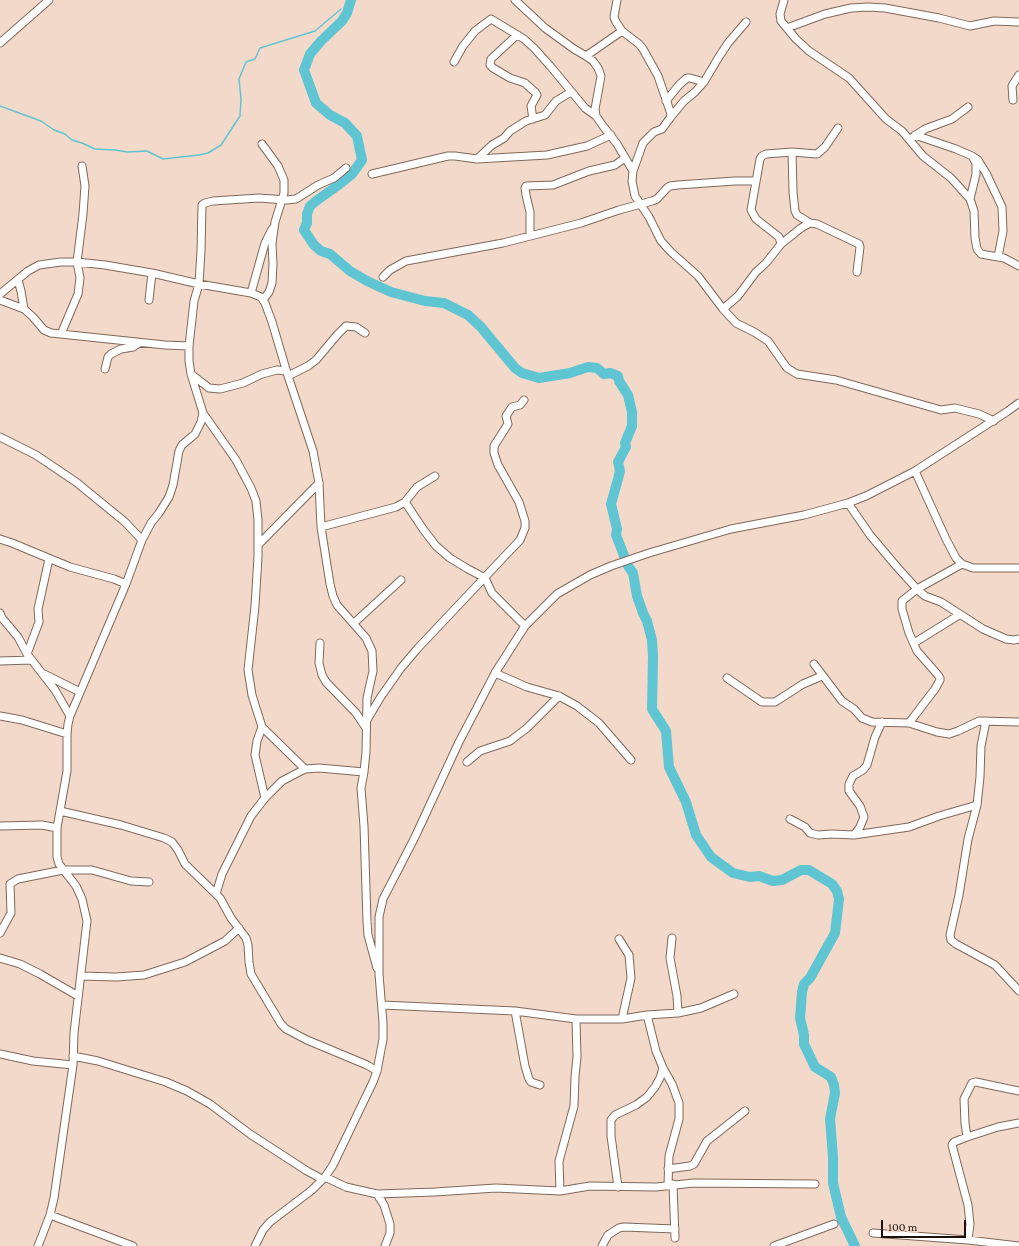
<!DOCTYPE html>
<html>
<head>
<meta charset="utf-8">
<style>
	body { margin:0 }
	#map { position:relative; width:1019px; height:1246px; overflow:hidden; background:#f3d9ca; font-family:"Crimson Pro",serif }
	canvas { display:block }
	.scale { position:absolute; left:881px; top:1220px; width:85px; height:18px; box-sizing:border-box; border:2px solid #1a110c; border-top:0; padding-left:5px; font-size:12px; line-height:14px; white-space:nowrap; color:#1a110c; -webkit-text-stroke:3px #f3d9ca; paint-order:stroke }
</style>
</head>
<body>
<div id="map">
<canvas width="1019" height="1246"></canvas>
<div class="scale">100 m</div>
</div>
<script>
const ctx = document.querySelector('canvas').getContext('2d');
ctx.lineJoin = 'round';
const shape = rows => new Path2D(rows.map(r => 'M' + r).join(''));
function stroke(path, color, width, dash) { ctx.strokeStyle = color; ctx.lineWidth = width; ctx.lineCap = dash ? 'butt' : 'round'; ctx.setLineDash(dash || []); ctx.stroke(path); }
stroke(shape([
	[0,106,41,121,54,130,65,134,72,140,82,143,95,149,115,150,127,152,147,151,163,159,199,155,208,153,221,145,240,116,241,99,239,79,246,62,255,59,260,48,315,31,341,9]
]), '#60c5d2', 1.5);
stroke(shape([
	[351,0,347,13,342,21,321,41,310,54,304,70,316,103,330,115,345,123,357,136,362,160,352,174,337,186,316,201,310,206,307,214,307,223,304,230,314,245,321,251,330,254,350,271,367,281,391,292,425,301,444,303,468,315,481,327,515,368,522,373,539,378,570,373,588,367,597,368,604,374,610,373,618,376,619,381,628,395,632,412,632,426,625,443,626,447,618,462,620,471,618,479,611,504,617,529,616,535,628,566,633,573,637,596,643,613,647,621,652,640,653,657,652,709,666,731,669,767,686,802,696,835,711,857,733,873,750,877,759,876,773,881,782,880,801,870,809,870,832,884,837,891,839,899,838,908,835,933,810,978,804,984,802,992,800,1018,804,1035,804,1044,815,1067,831,1077,834,1085,835,1093,830,1119,833,1157,833,1183,841,1217,855,1246]
]), '#60c5d2', 10);
const minor = shape([
	[515,0,545,28,574,49,586,56,593,61,598,68,601,76,595,109,596,116],
	[617,0,614,17,616,22,622,31,639,44,643,49,658,76,671,114,670,118,662,129,654,132,643,143,633,171,632,181,635,196,649,217,661,241,671,252,698,276,723,309,736,323,754,332,768,341,787,368,797,374,836,380,941,410,955,408,979,414,994,421],
	[784,0,780,14,781,21,796,39,809,51,849,78,886,119,902,131,923,156,951,178,970,199,974,211,975,238,977,249,981,254,1004,258,1019,266],
	[787,28,825,14,851,8,868,7,885,8,939,18,970,26,994,21,1019,22],
	[517,35,491,59,490,65,493,68,510,78,525,83,528,86,535,92,537,95,531,106,533,119],
	[0,43,49,0],
	[586,56,622,31],
	[454,62,463,46,475,31,491,19,524,39,534,48,551,67,585,108,596,116,603,126,617,144,633,171],
	[1013,100,1012,86,1019,75],
	[666,101,679,85,687,78,690,78,704,82],
	[670,118,684,101,695,92,704,82,717,60,728,43,746,22],
	[915,135,956,149,972,156,976,163,976,174,970,199],
	[913,137,925,129,952,119,968,107],
	[262,144,278,166,284,180,284,193,275,222,272,243,273,264,272,283,269,292,263,300],
	[792,152,793,192,795,211,797,215,810,223],
	[972,156,978,160,986,173,1002,207,1003,231,998,257],
	[477,159,492,145,504,138,510,131,526,121,545,115,556,101,571,92],
	[372,174,448,156,455,156,477,159,547,155,587,146,611,135],
	[530,236,530,212,526,195,525,188,526,186,553,185,589,171,615,165,625,158],
	[781,244,779,237,756,219,751,210,760,159,762,156,766,154,792,152,817,154,825,147,838,128],
	[383,277,390,270,406,261,503,243,581,223,619,210,652,201,657,199,667,188,670,186,678,185,735,181,756,181],
	[18,280,21,291,24,309],
	[251,293,265,243,272,229],
	[0,294,28,271,39,265,61,262,77,262,105,265,152,273,199,284,251,293,261,297,265,303,272,322,288,376,313,451,319,483,321,527,330,584,333,596,337,605,366,638,372,651,373,671,367,698,366,752,364,772,361,788,364,826,367,922,368,935,377,968],
	[0,300,24,309,33,317,44,330,51,333,165,345,189,346],
	[149,300,152,273],
	[723,309,738,296,756,272,766,263,781,244,801,228,810,223,817,224,859,244,860,247,857,272],
	[61,334,78,294,80,278,77,262,83,214,85,186,82,166],
	[105,369,108,357,111,354,121,349,133,347,139,343],
	[191,374,209,388,220,389,243,383,262,374,277,370,286,371],
	[288,376,308,366,316,360,337,335,346,326,356,327,365,333],
	[203,413,236,460,251,488,256,501,258,520,258,557,255,606,248,670,252,695,262,727,305,769],
	[0,437,36,455,76,482,125,522,142,540],
	[915,471,946,539,956,558,962,564,973,568,1019,568],
	[405,502,423,529,436,546,450,558,468,569,485,578,492,593,525,626],
	[848,503,870,535,897,567,917,589,925,596,941,602,983,629,1006,639,1014,640,1019,639],
	[321,527,396,507,405,502,417,487,435,476],
	[0,539,12,543,70,567,114,579,126,584],
	[258,545,319,483],
	[49,559,38,609,39,622,27,654,55,690,70,716],
	[0,613,2,618,18,637,27,654],
	[354,623,401,580],
	[320,643,319,663,322,675,326,682,356,713,366,728],
	[914,643,959,615],
	[0,661,31,660],
	[814,664,842,701,854,709,862,718,872,722,909,723,937,732,949,734,958,731,979,721,1019,722],
	[495,673,527,687,559,696,577,706,599,723,631,760],
	[44,674,80,692],
	[727,678,762,702,775,702,803,684,822,676],
	[0,716,22,720,67,734],
	[367,720,380,698,401,668,418,648,520,540,525,528,525,521,519,502,498,465,494,453,494,446,508,424,506,416,512,407,520,405,524,400],
	[986,721,981,746,980,777,977,805,968,839,959,895,950,935,951,940,956,944,995,965,1019,991],
	[909,723,935,689,940,680,940,678,938,675,917,651,909,633,902,609,902,601,917,589,962,564],
	[262,727,257,741,255,755,265,798],
	[467,762,480,751,510,741,527,728,559,696],
	[60,811,121,825,164,838,172,842,178,850,185,864,220,898,231,918,246,938,248,945,249,962,251,974,281,1024,286,1029,307,1040,367,1065,377,1071],
	[790,819,805,827,810,833,818,835,832,834,854,835,909,827,939,816,977,805],
	[0,826,42,825,57,828],
	[854,835,860,827,864,817,860,806,849,791,849,784,853,776,863,770,867,765,875,737,882,722],
	[216,894,222,874,251,816,265,798,282,781,305,769,319,768,364,772],
	[0,933,11,913,10,884,18,879,63,870,92,870,131,881,149,882],
	[672,938,670,958,677,996,678,1013],
	[619,939,629,955,631,978,622,1019],
	[0,958,20,964,40,974,78,996],
	[81,976,116,977,144,975,185,962,225,941,239,928],
	[382,1005,515,1011,576,1019,622,1019,647,1015,678,1013,701,1008,734,994],
	[515,1011,525,1066,529,1079,531,1082,540,1085],
	[0,1054,33,1061,73,1065],
	[73,1056,98,1061,127,1070,166,1082,187,1091,210,1104,250,1134,307,1171,322,1179],
	[663,1068,672,1084,679,1103,679,1119,669,1156,668,1185],
	[967,1137,965,1123,964,1099,972,1083,976,1082,1019,1091],
	[668,1169,690,1166,694,1164,707,1141,745,1111],
	[325,1177,346,1187,377,1194,435,1192,496,1188,560,1191,590,1186,656,1187,694,1183,815,1184],
	[673,1184,675,1238],
	[618,1187,611,1136,611,1120,615,1115,636,1105,647,1097,655,1087,660,1078,663,1068,656,1051,647,1015],
	[560,1191,559,1161,574,1106,575,1077,577,1057,576,1019],
	[377,1194,384,1205,390,1224,390,1233,385,1246],
	[50,1215,133,1246],
	[873,1233,968,1240,1019,1246],
	[968,1240,970,1224,968,1205,952,1145,954,1142,967,1137,998,1127,1019,1123],
	[38,1246,50,1215,54,1198,73,1065,74,1033,87,921,82,899,76,886,59,864,57,857,57,828,67,771,67,734,68,724,70,716,126,584,142,540,151,523,159,513,169,497,173,485,179,451,182,445,195,434,201,422,203,413,191,374,189,361,189,346,194,301,199,284,201,251,202,205,205,203,213,201,259,198,286,200,296,199,318,185,334,178,346,168],
	[255,1246,263,1230,270,1222,312,1190,325,1177,333,1165,373,1082,377,1071,383,1039,383,1023,379,974,379,917,383,899,415,837,459,742,481,700,495,673,525,626,557,594,590,575,611,566,649,553,731,529,804,515,848,503,866,496,915,471,1008,411,1019,403],
	[602,1246,608,1235,619,1228,624,1227,675,1229],
	[774,1246,834,1224]
]);
stroke(minor, '#7f685a', 9);
stroke(minor, '#fff', 7);
</script>
</body>
</html>
